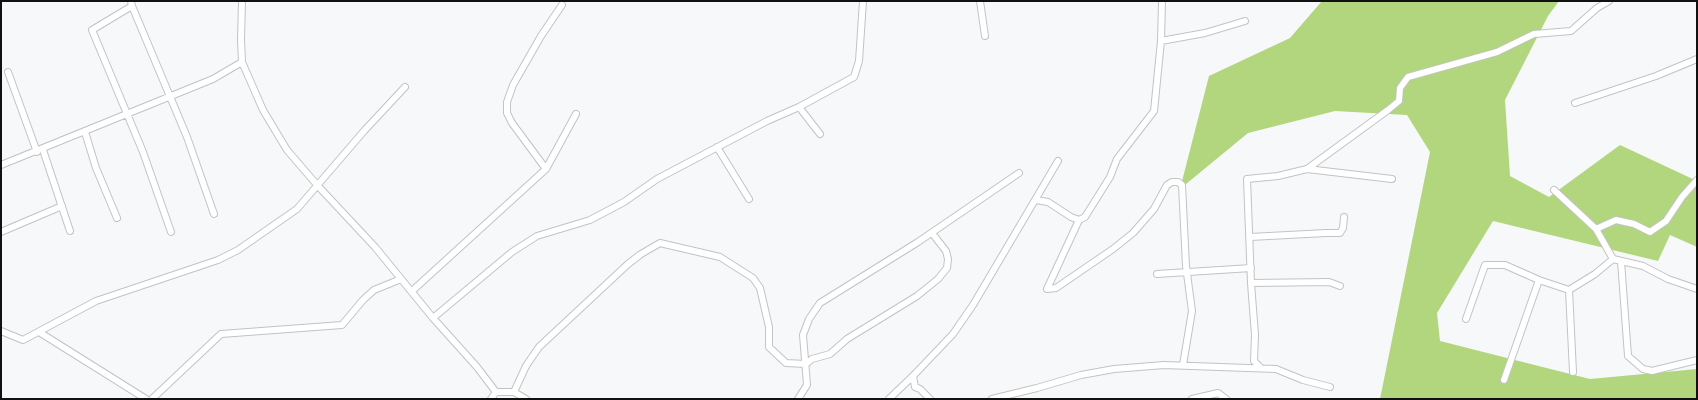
<!DOCTYPE html>
<html>
<head>
<meta charset="utf-8">
<style>
	body { margin:0 }
	#map { position:relative; width:1698px; height:400px; overflow:hidden; background:#f7f8f9; font-family:"Source Sans 3",sans-serif }
	canvas { display:block }
	.frame { position:absolute; inset:0; border:2px solid #111112; pointer-events:none }
</style>
</head>
<body>
<div id="map">
<canvas width="1698" height="400"></canvas>
<div class="frame"></div>
</div>
<script>
const ctx = document.querySelector('canvas').getContext('2d');
ctx.lineJoin = 'round';
function fillPath(path, color) { ctx.fillStyle = color; ctx.fill(path, 'evenodd'); }
const shape = rows => new Path2D(rows.map(r => 'M' + r).join(''));
function stroke(path, color, width, dash) { ctx.strokeStyle = color; ctx.lineWidth = width; ctx.lineCap = dash ? 'butt' : 'round'; ctx.setLineDash(dash || []); ctx.stroke(path); }
fillPath(shape([
	[1322,1,1559,1,1548,16,1505,100,1510,176,1549,197,1620,145,1697,181,1697,247,1670,235,1658,261,1493,221,1437,313,1440,341,1590,379,1697,369,1697,399,1380,399,1430,152,1407,115,1335,111,1248,133,1180,189,1209,76,1290,38]
]), '#b2d67d');
const minor = shape([
	[131,1,132,6,187,137,214,214],
	[242,1,241,40,242,62,263,110,287,150,318,186,375,247,433,318,477,367,496,392,514,392,526,399],
	[980,1,985,36],
	[1162,1,1161,41,1154,111,1117,159,1110,177,1085,217,1079,220,1047,289,1056,288,1113,249,1133,233,1154,209,1167,185,1172,182,1178,182,1182,185,1186,266,1192,311,1183,365],
	[132,6,92,30,143,152,171,232],
	[1161,41,1205,33,1245,21],
	[8,72,37,152],
	[1575,103,1656,76,1697,59],
	[799,107,820,134],
	[85,132,96,168,117,218],
	[717,147,749,199],
	[43,150,70,231],
	[1,165,213,79,242,62],
	[546,169,512,123,507,113,507,102,513,85,541,36,562,5],
	[1307,169,1392,179],
	[1554,190,1596,229,1613,259],
	[1036,200,1048,202,1071,217,1079,220],
	[1596,229,1616,220,1634,224,1650,232,1666,221,1682,197,1697,180],
	[1,232,62,206],
	[1250,237,1326,233,1340,233,1343,228,1344,217],
	[1621,261,1628,356,1643,369,1652,371,1697,360],
	[1157,274,1251,268],
	[1251,283,1329,282,1340,286],
	[1569,290,1573,372],
	[412,291,546,169,576,114],
	[433,318,512,252,537,236,590,220,624,202,657,179,767,121,799,107,854,77,859,61,863,1],
	[1466,319,1485,265,1505,265,1539,280,1569,290,1595,274,1613,259,1643,266,1668,279,1697,289],
	[1,331,23,340,96,301,218,260,238,250,297,209,364,131,405,87],
	[39,332,146,399],
	[1261,368,1254,361,1255,335,1251,283,1247,179,1278,176,1307,169,1388,110,1399,101,1400,88,1408,77,1497,52,1534,34,1571,31,1597,8,1609,1],
	[913,376,953,334,973,305,1058,161],
	[1504,380,1539,280],
	[514,392,526,366,539,347,628,264,641,254,660,243,720,257,753,278,760,288,769,327,769,347,786,363,806,364,812,359,830,354,847,339,917,296,938,279,947,268,948,259,946,251,932,233],
	[152,399,221,334,342,325,363,300,374,290,401,279],
	[491,399,496,392],
	[798,399,807,385,803,335,809,319,820,303,918,242,1019,173],
	[889,399,913,376,915,387,920,389,930,399],
	[992,399,1037,388,1081,375,1114,369,1164,365,1276,369,1303,380,1330,387],
	[1192,399,1218,393,1226,399]
]);
stroke(minor, '#c2c3c4', 8);
stroke(minor, '#fff', 6);
</script>
</body>
</html>
